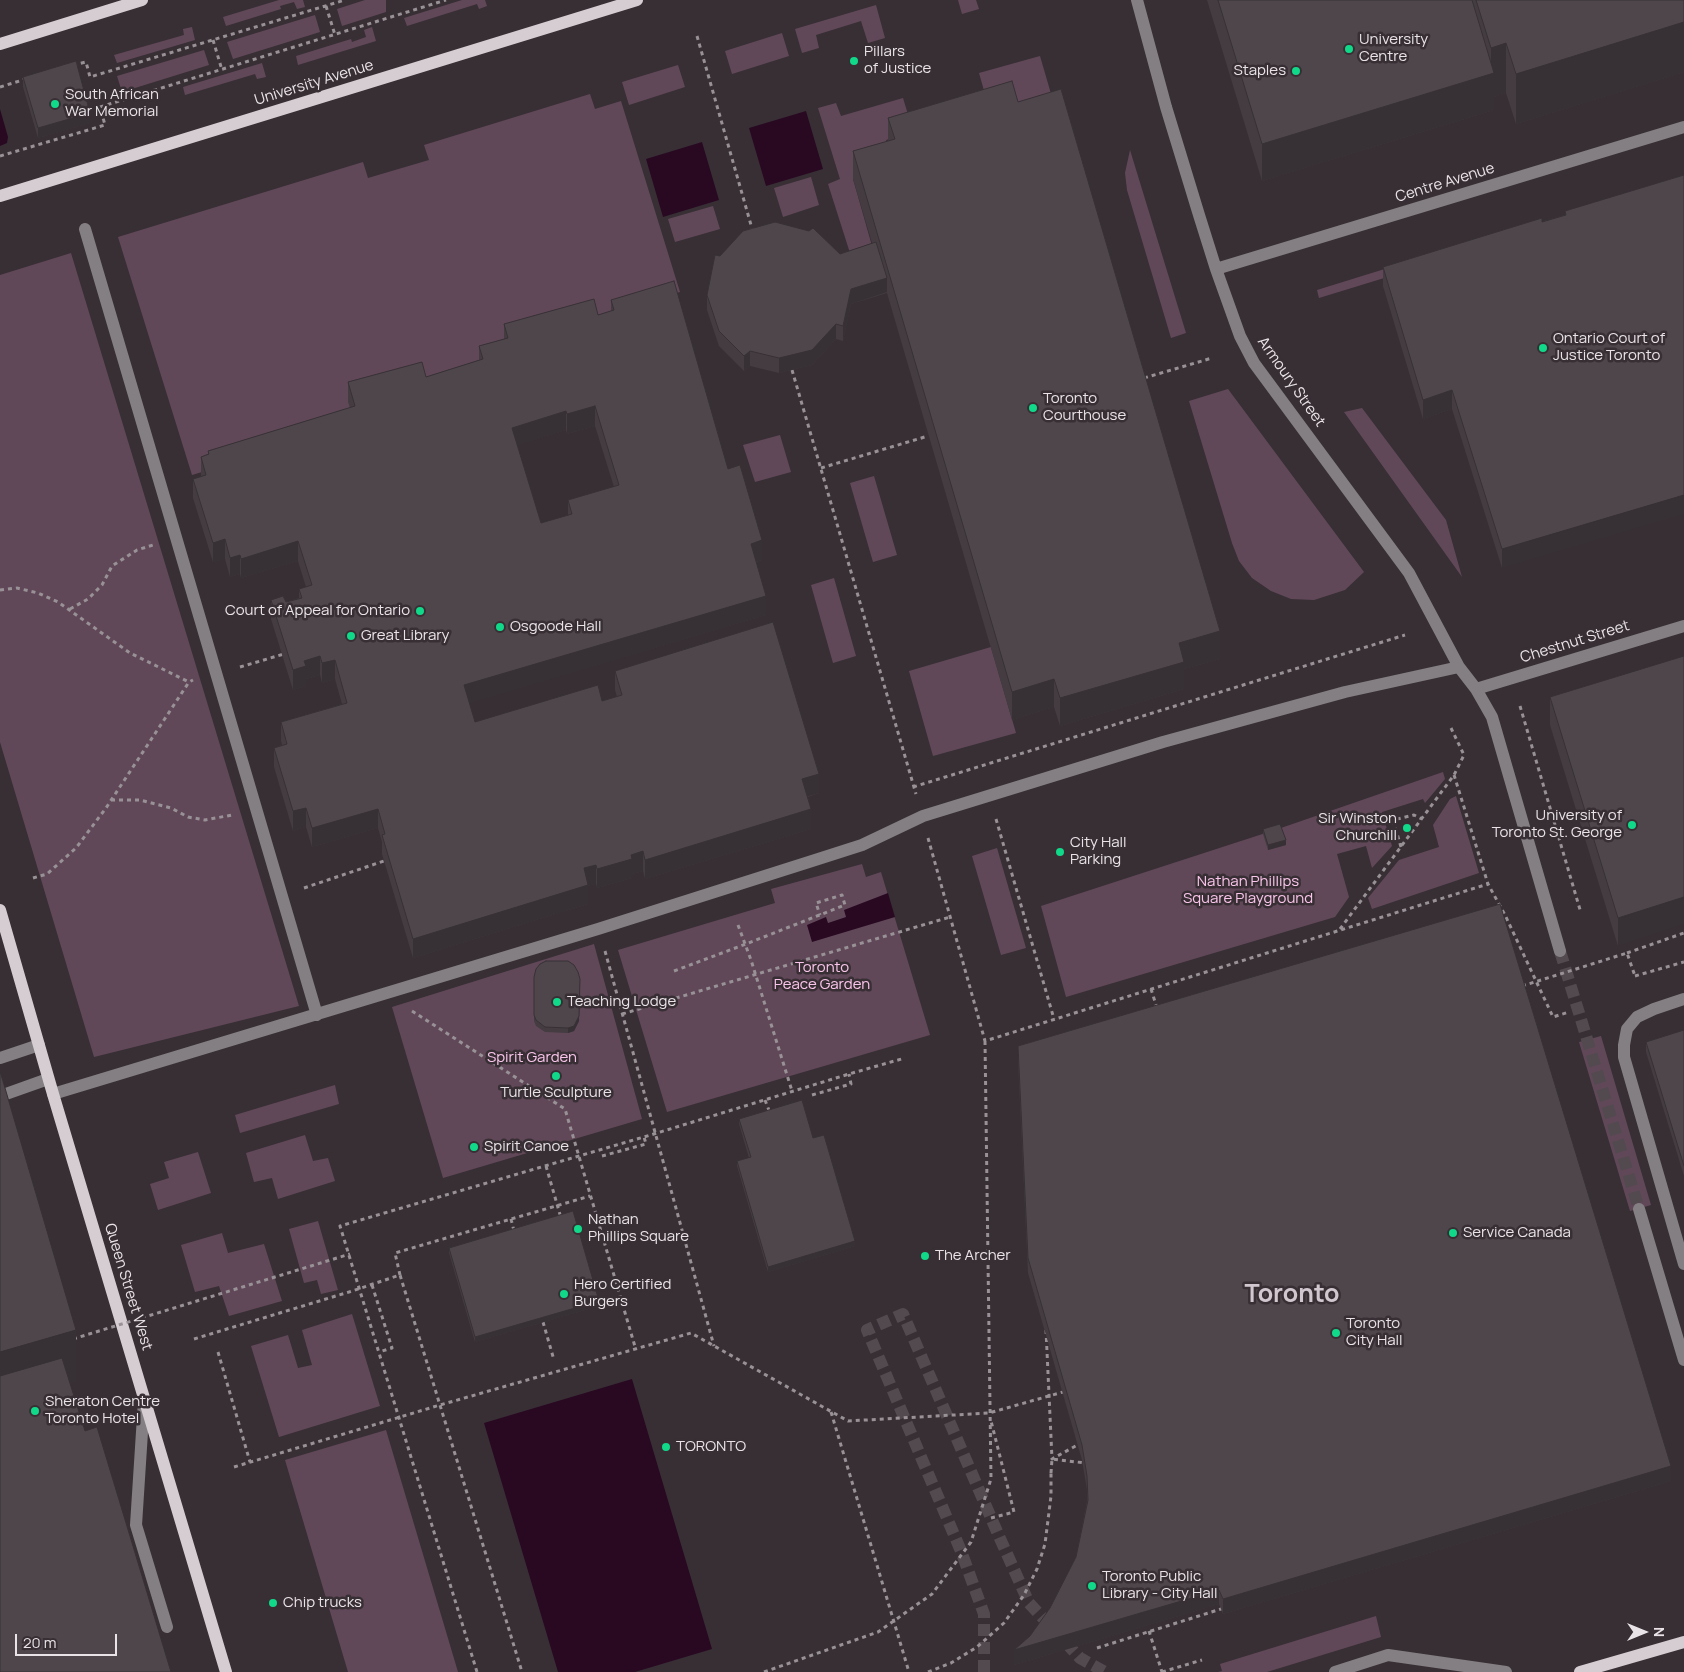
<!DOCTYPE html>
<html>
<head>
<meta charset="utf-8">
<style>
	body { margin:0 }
	#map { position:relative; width:1684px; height:1672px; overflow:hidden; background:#382f35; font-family:Manrope,sans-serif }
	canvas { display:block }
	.north { position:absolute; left:1619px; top:1607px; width:50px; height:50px; -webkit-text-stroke:4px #382f35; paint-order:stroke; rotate:90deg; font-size:14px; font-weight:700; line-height:20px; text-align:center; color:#e9e3e7 }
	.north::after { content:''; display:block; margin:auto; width:18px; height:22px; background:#e9e3e7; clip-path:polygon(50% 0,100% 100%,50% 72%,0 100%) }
	.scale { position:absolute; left:15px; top:1634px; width:102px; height:22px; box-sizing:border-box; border:2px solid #e9e3e7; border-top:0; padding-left:6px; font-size:15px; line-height:18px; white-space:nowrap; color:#e9e3e7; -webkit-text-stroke:4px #382f35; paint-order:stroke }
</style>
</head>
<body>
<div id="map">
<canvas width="1684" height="1672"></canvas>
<div class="north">N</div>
<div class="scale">20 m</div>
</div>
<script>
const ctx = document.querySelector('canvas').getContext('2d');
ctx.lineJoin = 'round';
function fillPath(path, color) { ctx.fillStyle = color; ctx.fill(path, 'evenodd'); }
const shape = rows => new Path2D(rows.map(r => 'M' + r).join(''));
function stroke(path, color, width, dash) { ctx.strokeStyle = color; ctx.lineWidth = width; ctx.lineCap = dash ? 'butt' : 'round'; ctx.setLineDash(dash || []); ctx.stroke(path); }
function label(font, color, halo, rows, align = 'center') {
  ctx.font = font + ' Manrope,sans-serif'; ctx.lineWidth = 5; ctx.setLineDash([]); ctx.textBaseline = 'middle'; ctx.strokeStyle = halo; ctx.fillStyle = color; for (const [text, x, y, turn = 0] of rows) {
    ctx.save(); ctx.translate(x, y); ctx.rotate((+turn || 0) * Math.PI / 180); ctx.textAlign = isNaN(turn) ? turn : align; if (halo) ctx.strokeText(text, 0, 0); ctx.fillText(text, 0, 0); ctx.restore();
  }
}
fillPath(shape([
	[279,0,303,0,305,7,297,9,294,2,280,6,281,9,226,26,223,17],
	[365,0,386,0,386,12,342,26,337,9],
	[462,0,485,0,487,6,479,9,477,4,407,26,404,18],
	[958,0,976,0,979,9,962,14],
	[876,5,885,38,868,43,861,21,816,35,819,48,802,53,795,29],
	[315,15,320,32,233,59,227,42],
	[192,27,195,40,117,63,114,55,184,35,183,29],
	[372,27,376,41,298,65,296,56,351,39,352,42,366,37,364,30],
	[782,33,789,56,732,74,725,51],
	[204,50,209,65,122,92,117,76],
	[1040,56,1054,104,989,108,979,73],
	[262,63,266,77,257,79,255,74,185,95,183,87],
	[678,65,685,87,629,105,622,82],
	[590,94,595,109,621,101,680,292,594,318,508,357,349,402,355,426,192,475,118,237,363,162,368,178,429,160,424,145],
	[903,98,913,131,886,140,888,145,853,179,872,246,850,253,828,184,840,179,818,108,836,103,841,116],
	[1130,150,1186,333,1171,338,1127,190,1125,173],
	[811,177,819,205,783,217,774,188],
	[713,206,720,229,675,242,668,219],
	[71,253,299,1006,94,1057,0,742,0,275],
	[1404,263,1407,271,1319,298,1317,290],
	[1228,389,1364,572,1345,590,1314,600,1291,599,1271,591,1252,578,1239,561,1232,543,1189,401],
	[1362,408,1446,520,1462,577,1344,412],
	[780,435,791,472,755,482,743,445],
	[874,476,897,555,873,562,850,483],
	[834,578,856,656,833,663,811,585],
	[991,647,1016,733,933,756,909,671],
	[1443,772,1445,779,1425,803,1423,799,1382,812,1392,846,1372,868,1366,846,1337,854,1349,897,1335,917,1066,997,1041,906,1281,828],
	[1456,796,1479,873,1372,909,1368,898,1399,860,1439,847,1433,825,1450,799],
	[997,848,1026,948,1001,955,972,856],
	[862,864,866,877,881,872,930,1035,667,1112,618,950,775,903,771,889],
	[594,944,642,1119,443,1178,392,1007],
	[1601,1036,1651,1205,1630,1211,1579,1042],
	[335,1085,339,1104,240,1133,235,1115],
	[305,1135,313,1161,328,1158,335,1181,278,1199,272,1178,254,1182,246,1153],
	[198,1152,211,1193,158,1210,150,1184,169,1178,164,1162],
	[318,1221,338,1290,321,1294,317,1280,304,1283,289,1229],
	[222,1233,228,1253,264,1244,282,1301,229,1316,219,1286,195,1292,181,1245],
	[352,1314,380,1406,279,1437,251,1346,288,1335,298,1368,312,1365,302,1330],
	[386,1430,458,1672,348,1672,285,1460],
	[1376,1616,1381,1637,1267,1672,1218,1672,1222,1671,1220,1664]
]), '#614859');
fillPath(shape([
	[0,109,8,137,7,143,0,146],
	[806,111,823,169,766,186,749,128],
	[702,142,719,200,663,217,646,159],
	[888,893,895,917,812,942,807,925,826,917,828,923,846,917,844,910],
	[632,1379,712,1649,635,1672,558,1672,484,1423]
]), '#290922');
stroke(shape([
	[1560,951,1639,1209],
	[984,1672,984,1614,961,1551,867,1330,903,1314,998,1534,1029,1603,1080,1658,1105,1672]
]), '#534a50', 12, [12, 6]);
stroke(shape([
	[326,6,335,35],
	[697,36,753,232],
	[213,40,222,70],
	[73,65,86,62,90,77,345,0],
	[0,87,26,79],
	[0,156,105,125,100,107,446,0],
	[792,370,916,794],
	[1144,378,1212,358],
	[821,468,928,436],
	[0,590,17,588,38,593,58,602,130,653,189,682],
	[70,609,88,599,102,585,112,566,137,550,153,545],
	[240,667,284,654],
	[1520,706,1581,913],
	[1454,775,1488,884,1505,915,1553,1017,1569,1012],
	[913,787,1405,635],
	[111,800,140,800,171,808,188,817,205,820,232,815],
	[996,819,1054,1019],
	[928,838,985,1041,1488,884],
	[1401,847,1393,820,1414,815,1422,819],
	[33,878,47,874,76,848,106,808,189,682,193,680],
	[304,888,384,861],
	[738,925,751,960,792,1091],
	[1340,929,1454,775,1464,755,1451,728],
	[605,951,714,1346],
	[1627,953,1684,933],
	[674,971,746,944,845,905,842,895,816,903,820,915],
	[1635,976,1684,962],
	[1151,989,1157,1008],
	[412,1011,565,1109,636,1350],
	[622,1014,950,917],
	[812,1095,851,1084,849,1074],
	[765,1100,770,1113],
	[602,1156,646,1144,644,1137],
	[511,1219,514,1231],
	[400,1275,395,1253,590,1196],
	[372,1285,392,1348,379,1352],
	[543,1322,554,1360],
	[1046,1330,1052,1459,1081,1443],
	[194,1339,349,1292,400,1275,522,1672],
	[218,1352,250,1462],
	[831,1412,909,1672],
	[234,1467,440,1405,691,1333,848,1421,989,1413,1063,1392],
	[1051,1473,1052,1459,1085,1463],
	[991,1518,1014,1512,991,1421],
	[1149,1631,1162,1672],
	[1097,1648,1221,1609,1224,1606],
	[764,1672,878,1632,932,1594,971,1542,991,1479,985,1041],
	[1162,1672,1202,1660]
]), '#989196', 3, [4, 4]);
stroke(shape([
	[1137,0,1166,107,1199,215,1216,269,1240,336,1254,363,1409,573,1459,667,1476,689,1492,717,1560,951],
	[85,229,317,1015],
	[1216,269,1684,127],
	[1476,689,1684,626],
	[1684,999,1654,1009,1637,1017,1627,1029,1624,1045,1624,1057,1684,1264],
	[0,1058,39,1045],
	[53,1094,598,929,812,861,862,845,923,816,1163,742,1345,692,1459,667],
	[0,1096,48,1079],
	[1639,1209,1684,1360],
	[144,1401,136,1525,167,1627],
	[1335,1672,1388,1655,1506,1672]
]), '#847f82', 12);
stroke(shape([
	[0,44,142,0],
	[0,196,637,0],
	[0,910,53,1094,226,1672],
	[1580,1672,1684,1642]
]), '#d6cdd3', 12);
stroke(shape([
	[1522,986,1627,953,1635,976],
	[546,1166,561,1218],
	[73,1339,350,1254],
	[477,1672,340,1226,644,1137,849,1074,905,1058],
	[928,1672,951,1663,977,1647,1004,1623,1024,1595,1037,1569,1045,1544,1051,1496,1051,1473]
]), '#989196', 3, [4, 4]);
fillPath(shape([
	[1207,0,1684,0,1684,72,1516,124,1506,93,1494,97,1494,110,1262,181],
	[23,77,90,123,38,138,23,87],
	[1018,102,1220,659,1184,669,1184,689,1060,726,1054,707,1012,720,887,293,851,304,843,341,836,339,812,365,779,373,750,366,744,371,719,346,707,310,707,295,720,256,840,254,872,243,853,179,853,151,888,141,888,118],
	[1684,175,1502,568,1452,409,1423,419,1383,286,1383,267,1565,215,1565,211],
	[611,300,728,469,762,560,756,562,766,615,469,703,475,722,602,701,617,697,615,690,615,671,819,793,808,797,811,829,645,879,643,871,632,874,632,878,597,888,596,884,588,886,588,904,413,958,382,854,382,842,378,828,312,847,306,827,293,831,274,767,274,748,282,745,281,741,281,722,342,704,335,679,322,683,320,675,306,679,306,686,293,690,271,619,271,600,286,602,299,598,299,589,306,587,298,561,241,578,240,574,230,577,225,559,213,562,193,498,193,479,201,477,201,457,208,454,208,451,350,408,348,402,348,382,426,377,479,360,479,346,504,339,504,324,598,315,611,311],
	[595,426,614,487,568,500,568,515,541,523,517,445,566,430,567,434],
	[1684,656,1618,946,1550,725,1550,697],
	[1263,829,1286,845,1268,850,1263,834],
	[534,977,579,1021,574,1031,568,1033,545,1032,536,1026,534,1021],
	[1684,1030,1684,1176,1646,1052,1646,1042],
	[1018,1046,1671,1481,1223,1614,1219,1604,1014,1665,1030,1636,1050,1608,1076,1557,1087,1501,1087,1490,1082,1460,1028,1273,1018,1061],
	[739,1119,813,1138,855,1246,768,1272,737,1166,737,1161,749,1158,739,1124],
	[449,1248,599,1306,475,1342,449,1253]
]), '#443c41');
fillPath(shape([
	[1684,22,1684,72,1516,124,1516,74],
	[1506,43,1506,93,1494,97,1494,110,1262,181,1262,144,1491,74,1491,48],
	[90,113,90,123,38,138,38,128],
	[887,278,887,292,851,304,843,341,843,326,851,289],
	[836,324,836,339,812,365,779,373,779,358],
	[750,351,750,366,744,371,744,356],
	[1452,390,1452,409,1423,419,1423,400],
	[595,406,595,426,567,434,567,414],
	[566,411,566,430,512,447,512,428],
	[1684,495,1684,514,1502,568,1502,549],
	[225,539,225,559,213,562,213,543],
	[762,540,762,560,751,563,751,544],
	[298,541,298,561,241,578,241,559],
	[240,555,240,574,230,577,230,558],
	[766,596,766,615,464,705,464,685],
	[1220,631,1220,659,1184,669,1184,689,1060,726,1060,698,1179,643],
	[320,656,320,675,306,679,306,686,293,690,293,670,304,661],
	[335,660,335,679,322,683,322,663],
	[1054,679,1054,707,1012,720,1012,692],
	[819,774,819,793,802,798,802,779],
	[306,808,306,827,293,831,293,811],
	[378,809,378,828,312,847,312,828],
	[811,809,811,829,645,879,645,860],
	[1286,840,1286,845,1268,850,1268,845],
	[643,851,643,871,632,874,632,878,597,888,597,869,631,855],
	[596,865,596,884,588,886,588,904,413,958,413,939,584,868],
	[1684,897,1684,924,1618,946,1618,918],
	[580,979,579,1021,574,1031,568,1033,568,1028],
	[855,1241,855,1246,768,1272,768,1267],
	[599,1301,599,1306,475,1342,475,1337],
	[76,1330,76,1382,0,1403,0,1352],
	[1671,1466,1671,1481,1223,1614,1223,1599],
	[1219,1590,1219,1604,1014,1665,1014,1650]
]), '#373135');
const building = shape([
	[1218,0,1472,0,1494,73,1262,144,1218,0],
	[1476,0,1684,0,1684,22,1516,74,1506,43,1491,48,1476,0],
	[76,61,90,113,38,128,23,77,76,61],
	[1012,81,1018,102,1061,89,1220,631,1179,643,1184,662,1060,698,1054,679,1012,692,853,151,895,139,888,118,1012,81],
	[1684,175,1684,495,1502,549,1452,390,1423,400,1383,267,1542,218,1542,222,1566,215,1565,211,1684,175],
	[775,222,809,231,813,228,840,254,876,242,887,278,851,289,843,326,836,324,812,350,779,358,750,351,744,356,719,331,707,295,715,255,720,256,743,231,775,222],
	[674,281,728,469,740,465,762,540,751,544,766,596,464,685,475,722,598,685,602,701,622,695,615,671,773,622,819,774,802,779,811,809,645,860,643,851,631,855,632,859,597,869,596,865,584,868,588,885,413,939,382,835,385,834,378,809,312,828,306,808,293,811,274,748,287,744,281,722,347,703,335,660,322,663,320,656,304,661,306,666,293,670,271,600,283,596,286,602,302,598,299,589,312,585,298,541,241,559,240,555,230,558,225,539,213,543,193,479,206,475,201,457,209,454,208,451,355,406,348,382,422,362,426,377,483,359,479,346,508,338,504,324,594,299,598,315,614,310,611,300,674,281],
	[595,406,619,485,568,500,572,514,541,523,512,428,566,411,567,414,595,406],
	[1684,656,1684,897,1618,918,1550,697,1684,656],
	[1280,824,1286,840,1268,845,1263,829,1280,824],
	[1500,904,1671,1466,1223,1599,1219,1590,1014,1650,1030,1636,1050,1608,1076,1557,1088,1500,1087,1476,1082,1445,1028,1258,1018,1046,1500,904],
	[546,961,568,961,574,965,578,972,580,979,579,1016,574,1026,568,1028,545,1027,536,1020,534,1015,534,977,536,969,540,964,546,961],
	[1684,1030,1684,1166,1646,1042,1684,1030],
	[0,1071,76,1330,0,1352,0,1071],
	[802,1100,813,1138,824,1135,855,1241,768,1267,737,1161,751,1157,739,1119,802,1100],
	[573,1211,599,1301,475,1337,449,1248,573,1211],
	[62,1358,85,1431,97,1427,171,1672,0,1672,0,1376,62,1358]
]);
fillPath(building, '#4f464c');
stroke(building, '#373135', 1);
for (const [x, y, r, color] of [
	[1349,49,5,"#11d98a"],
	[854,61,5,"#11d98a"],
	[1296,71,5,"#11d98a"],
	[55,104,5,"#11d98a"],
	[1543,348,5,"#11d98a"],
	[1033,408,5,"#11d98a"],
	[420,611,5,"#11d98a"],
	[500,627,5,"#11d98a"],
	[351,636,5,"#11d98a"],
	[1632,825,5,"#11d98a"],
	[1407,828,5,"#11d98a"],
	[1060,852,5,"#11d98a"],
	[557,1002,5,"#11d98a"],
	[556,1076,5,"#11d98a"],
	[474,1147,5,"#11d98a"],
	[578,1229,5,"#11d98a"],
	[1453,1233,5,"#11d98a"],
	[925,1256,5,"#11d98a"],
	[564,1294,5,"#11d98a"],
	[1336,1333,5,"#11d98a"],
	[35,1411,5,"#11d98a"],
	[666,1447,5,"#11d98a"],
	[1092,1586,5,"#11d98a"],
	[273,1603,5,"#11d98a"]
]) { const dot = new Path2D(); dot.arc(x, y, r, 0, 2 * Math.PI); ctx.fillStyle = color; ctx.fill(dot); stroke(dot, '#382f35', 2); }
label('15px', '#e9e3e7', '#382f35', [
	["University",1359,40],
	["Centre",1359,57],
	["Pillars",864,52],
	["of Justice",864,69],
	["Staples",1286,71,"right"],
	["South African",65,95],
	["War Memorial",65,112],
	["Ontario Court of",1553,339],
	["Justice Toronto",1553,356],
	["Toronto",1043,399],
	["Courthouse",1043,416],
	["Court of Appeal for Ontario",410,611,"right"],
	["Osgoode Hall",510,627],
	["Great Library",361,636],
	["University of",1622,816,"right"],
	["Toronto St. George",1622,833,"right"],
	["Sir Winston",1397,819,"right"],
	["Churchill",1397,836,"right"],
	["City Hall",1070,843],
	["Parking",1070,860],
	["Teaching Lodge",567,1002],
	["Turtle Sculpture",556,1093,"center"],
	["Spirit Canoe",484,1147],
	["Nathan",588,1220],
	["Phillips Square",588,1237],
	["Service Canada",1463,1233],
	["The Archer",935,1256],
	["Hero Certified",574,1285],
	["Burgers",574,1302],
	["Toronto",1346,1324],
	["City Hall",1346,1341],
	["Sheraton Centre",45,1402],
	["Toronto Hotel",45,1419],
	["TORONTO",676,1447],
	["Toronto Public",1102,1577],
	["Library - City Hall",1102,1594],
	["Chip trucks",283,1603]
], 'left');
label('15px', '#e9e3e7', '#382f35', [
	["University Avenue",314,83,-17],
	["Centre Avenue",1445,183,-17],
	["Armoury Street",1291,382,55],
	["Chestnut Street",1575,642,-17],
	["Queen Street West",128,1287,73]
]);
label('15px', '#fac5ea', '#382f35', [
	["Nathan Phillips",1248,882],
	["Square Playground",1248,899],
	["Toronto",822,968],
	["Peace Garden",822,985],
	["Spirit Garden",532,1058]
]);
label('bold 25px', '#d1c7ce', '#382f35', [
	["Toronto",1292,1295]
]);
</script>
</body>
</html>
